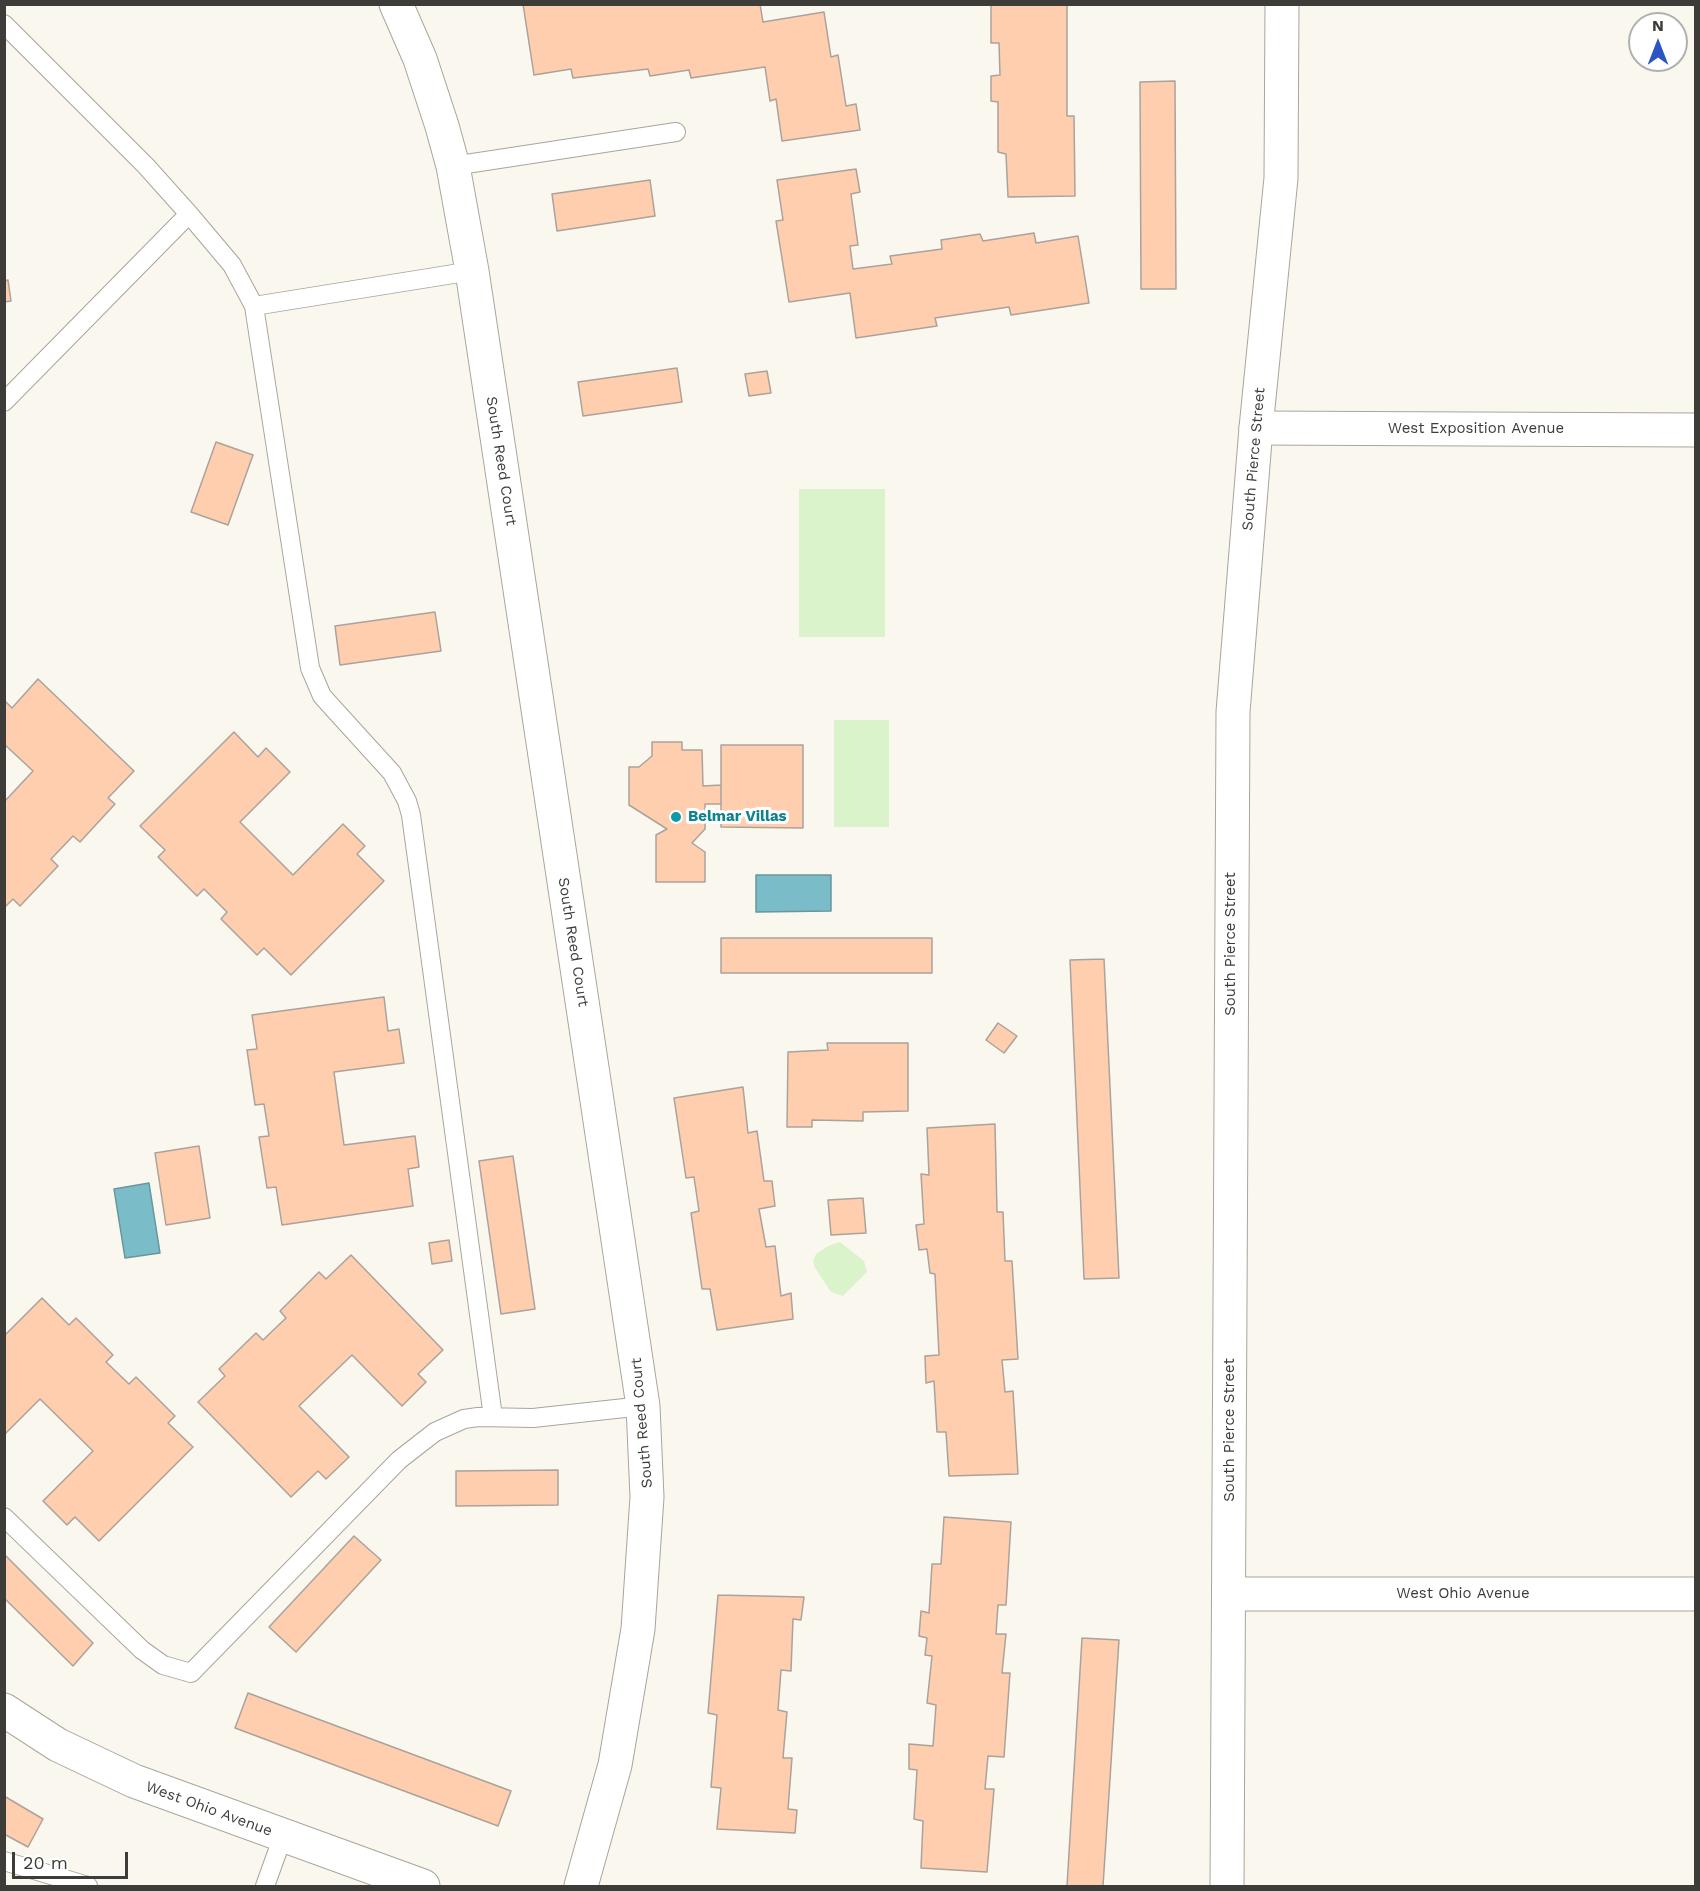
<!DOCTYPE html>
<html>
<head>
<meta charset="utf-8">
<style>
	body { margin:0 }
	#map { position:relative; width:1700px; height:1891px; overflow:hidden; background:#faf8ee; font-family:"Work Sans",sans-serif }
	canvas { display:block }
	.frame { position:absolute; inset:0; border:6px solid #3d3c38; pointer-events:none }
	.north { position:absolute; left:1628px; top:12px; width:60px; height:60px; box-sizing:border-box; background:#fff; border:2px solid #b1b1af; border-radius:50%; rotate:0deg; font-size:16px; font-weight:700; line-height:24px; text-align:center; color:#3d3c38 }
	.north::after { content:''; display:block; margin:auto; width:21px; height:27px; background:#2b55c4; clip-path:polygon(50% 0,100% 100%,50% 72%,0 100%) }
	.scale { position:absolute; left:12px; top:1852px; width:116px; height:27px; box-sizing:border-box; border:3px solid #3d3c38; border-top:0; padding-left:8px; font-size:18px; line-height:21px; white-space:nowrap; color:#3d3c38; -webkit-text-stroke:4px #fff; paint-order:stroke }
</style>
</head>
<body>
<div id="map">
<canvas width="1700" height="1891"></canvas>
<div class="frame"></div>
<div class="north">N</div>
<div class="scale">20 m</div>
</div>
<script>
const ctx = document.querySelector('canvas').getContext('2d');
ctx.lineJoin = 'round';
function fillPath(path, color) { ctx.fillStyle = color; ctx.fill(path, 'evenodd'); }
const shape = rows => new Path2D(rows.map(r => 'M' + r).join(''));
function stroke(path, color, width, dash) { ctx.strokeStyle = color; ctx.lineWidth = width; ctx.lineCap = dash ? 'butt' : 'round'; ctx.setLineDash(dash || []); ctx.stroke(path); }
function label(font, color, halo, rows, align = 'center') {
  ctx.font = font + ' "Work Sans",sans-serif'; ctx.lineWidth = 6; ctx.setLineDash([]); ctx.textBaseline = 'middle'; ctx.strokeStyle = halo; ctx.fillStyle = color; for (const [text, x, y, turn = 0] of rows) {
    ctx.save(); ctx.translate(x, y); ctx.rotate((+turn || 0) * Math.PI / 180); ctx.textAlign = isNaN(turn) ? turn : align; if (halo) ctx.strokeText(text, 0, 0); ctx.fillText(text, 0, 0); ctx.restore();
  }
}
fillPath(shape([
	[799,489,885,489,885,637,799,637],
	[834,720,889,720,889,827,834,827],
	[840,1242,864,1261,867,1272,843,1296,831,1292,815,1268,813,1261,816,1254,828,1246]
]), '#daf3cb');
const water = shape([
	[756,875,831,875,831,911,756,912,756,875],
	[149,1183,160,1253,125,1258,114,1189,149,1183]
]);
fillPath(water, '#7abcc7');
stroke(water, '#68969c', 1.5);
const building = shape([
	[523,4,760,4,763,22,824,12,831,57,838,55,846,106,856,104,860,130,782,141,776,99,770,101,765,67,691,78,689,70,650,76,648,69,573,78,571,69,534,75,523,4],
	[991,4,1067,4,1067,116,1074,116,1075,196,1008,197,1006,154,998,152,998,102,991,101,991,76,1000,75,999,43,991,43,991,4],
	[1175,81,1176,289,1141,289,1140,82,1175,81],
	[856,169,860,192,851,194,858,245,850,246,853,269,892,264,890,256,942,249,941,240,980,234,983,241,1034,233,1036,243,1078,236,1089,303,1011,315,1009,307,935,318,937,326,856,338,850,293,789,302,776,221,783,220,777,180,856,169],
	[650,180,655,216,557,231,552,194,650,180],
	[8,280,11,301,4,302,4,281,8,280],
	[677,368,682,402,583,416,578,382,677,368],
	[767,371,771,393,749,396,745,374,767,371],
	[216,442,253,455,228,525,191,512,216,442],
	[435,612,441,651,340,665,335,626,435,612],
	[38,679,134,771,108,798,115,804,80,842,73,836,51,859,58,866,20,906,13,899,4,908,4,802,33,771,4,744,4,700,12,708,38,679],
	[234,732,258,757,266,748,290,772,240,822,293,875,343,824,365,846,357,854,384,881,291,975,264,948,257,955,221,919,227,912,204,889,197,896,158,857,165,850,140,826,234,732],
	[652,742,682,742,682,750,702,750,703,786,721,785,721,804,705,804,705,829,692,843,705,852,705,882,656,882,656,835,667,829,629,805,629,767,639,767,652,756,652,742],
	[721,745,803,745,803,828,721,827,721,745],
	[721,938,932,938,932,973,721,973,721,938],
	[1104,959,1119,1278,1084,1279,1070,960,1104,959],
	[384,997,388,1031,399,1029,404,1063,334,1072,344,1145,415,1136,419,1167,408,1169,413,1206,282,1225,276,1187,267,1188,259,1137,269,1136,264,1104,255,1105,247,1050,257,1049,252,1015,384,997],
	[998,1023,1017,1036,1004,1053,986,1040,998,1023],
	[827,1043,908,1043,908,1111,863,1112,863,1121,812,1120,812,1127,787,1127,788,1052,828,1050,827,1043],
	[743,1087,748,1133,757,1131,764,1181,772,1181,775,1206,759,1209,766,1247,775,1246,781,1296,791,1293,793,1319,717,1330,710,1289,702,1289,691,1213,699,1211,694,1177,686,1178,674,1098,743,1087],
	[995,1124,997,1212,1003,1212,1005,1261,1012,1261,1018,1359,1002,1360,1005,1392,1013,1391,1018,1474,949,1476,946,1432,937,1432,934,1381,926,1383,925,1356,939,1355,935,1274,930,1273,927,1249,919,1250,916,1225,924,1224,921,1174,929,1175,927,1128,995,1124],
	[199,1146,210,1218,166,1225,155,1153,199,1146],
	[513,1156,535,1309,501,1314,479,1161,513,1156],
	[863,1198,866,1233,831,1235,828,1200,863,1198],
	[449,1240,452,1261,432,1264,429,1243,449,1240],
	[351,1255,443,1350,418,1374,426,1382,402,1406,352,1355,299,1406,349,1457,326,1479,318,1471,291,1497,198,1402,225,1376,219,1369,256,1333,263,1340,286,1318,280,1311,319,1272,326,1279,351,1255],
	[42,1298,69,1325,76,1318,113,1355,106,1362,129,1384,136,1377,175,1416,168,1423,193,1447,99,1541,75,1517,67,1525,43,1501,93,1451,40,1399,4,1435,4,1336,42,1298],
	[558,1470,558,1505,456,1506,456,1471,558,1470],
	[944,1517,1011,1522,1006,1605,998,1605,996,1634,1006,1634,1002,1673,1010,1673,1004,1757,988,1756,985,1789,994,1789,987,1872,921,1868,923,1821,914,1819,917,1770,909,1769,909,1744,933,1746,936,1705,927,1703,932,1656,925,1655,927,1638,919,1636,921,1611,929,1613,932,1564,941,1564,944,1517],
	[354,1536,381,1560,296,1652,269,1627,354,1536],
	[4,1554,93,1643,73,1666,4,1598,4,1554],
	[718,1595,804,1597,801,1620,793,1619,791,1671,781,1670,778,1710,787,1712,783,1758,792,1758,788,1809,797,1810,795,1833,717,1829,721,1788,711,1787,717,1715,708,1713,718,1595],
	[1082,1638,1119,1640,1103,1886,1067,1886,1082,1638],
	[248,1693,511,1791,498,1826,235,1728,248,1693],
	[4,1796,43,1819,28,1847,4,1834,4,1796]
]);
fillPath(building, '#feceaf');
stroke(building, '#aba29c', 1.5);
const service = shape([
	[4,24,146,166,189,214,232,265,254,306],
	[453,166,676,132],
	[472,271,254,306,310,668,322,696,392,773,407,801,411,815,493,1417],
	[4,402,189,214],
	[4,1517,142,1650,163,1665,191,1673,399,1460,435,1432,464,1419,478,1417,533,1418,643,1406],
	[4,1861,88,1886],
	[265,1886,283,1836]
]);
const minor = shape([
	[396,4,420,59,442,126,453,166,472,271,643,1406,647,1497,638,1629,615,1765,581,1886],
	[1256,428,1696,430],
	[1230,1594,1696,1594],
	[4,1710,58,1745,134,1781,423,1886]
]);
const tertiary = shape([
	[1227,1886,1233,712,1256,428,1281,178,1282,4]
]);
stroke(service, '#a8a59c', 20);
stroke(minor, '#a8a59c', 35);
stroke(tertiary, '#a8a59c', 35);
stroke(service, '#fff', 18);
stroke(minor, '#fff', 33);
stroke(tertiary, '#fff', 33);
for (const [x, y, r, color] of [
	[676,817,6,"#0f9aa8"]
]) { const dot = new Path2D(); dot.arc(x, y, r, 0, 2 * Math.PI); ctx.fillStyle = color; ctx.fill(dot); stroke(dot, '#fff', 2); }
label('15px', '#3d3c38', '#fff', [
	["West Exposition Avenue",1476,429],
	["South Pierce Street",1254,459,-85],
	["South Reed Court",501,461,81],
	["South Reed Court",573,942,81],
	["South Pierce Street",1231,944,-90],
	["South Reed Court",642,1423,-95],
	["South Pierce Street",1230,1430,-90],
	["West Ohio Avenue",1463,1594],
	["West Ohio Avenue",209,1809,20]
]);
label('bold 15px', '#0d838f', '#fff', [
	["Belmar Villas",688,817]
], 'left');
</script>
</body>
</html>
